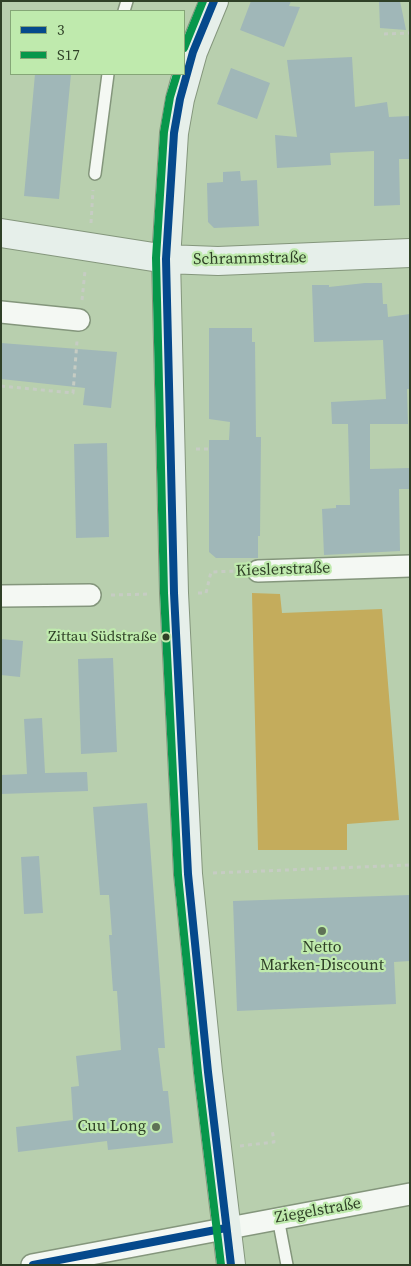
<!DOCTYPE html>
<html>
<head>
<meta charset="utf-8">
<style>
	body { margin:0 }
	#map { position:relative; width:411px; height:1266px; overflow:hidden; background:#b8cfae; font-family:"Source Serif 4",serif }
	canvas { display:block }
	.frame { position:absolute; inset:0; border:2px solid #2f4027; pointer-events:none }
	.legend { position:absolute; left:10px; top:10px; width:175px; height:65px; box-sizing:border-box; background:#bfeaad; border:1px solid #85a677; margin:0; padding:6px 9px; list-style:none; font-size:15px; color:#2f4027 }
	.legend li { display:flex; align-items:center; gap:10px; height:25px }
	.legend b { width:25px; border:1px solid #85a677 }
</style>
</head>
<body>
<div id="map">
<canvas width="411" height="1266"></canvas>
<div class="frame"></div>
<ul class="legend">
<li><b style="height:6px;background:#05498c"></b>3</li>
<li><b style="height:6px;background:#07974b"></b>S17</li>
</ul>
</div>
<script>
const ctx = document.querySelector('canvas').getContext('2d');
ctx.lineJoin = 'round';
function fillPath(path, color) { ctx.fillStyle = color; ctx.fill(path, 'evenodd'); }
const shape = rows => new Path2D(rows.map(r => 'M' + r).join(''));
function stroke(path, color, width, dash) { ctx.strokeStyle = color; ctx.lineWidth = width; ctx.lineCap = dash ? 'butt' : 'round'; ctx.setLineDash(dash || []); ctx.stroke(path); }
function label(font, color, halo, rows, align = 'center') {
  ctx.font = font + ' "Source Serif 4",serif'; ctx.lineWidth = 4.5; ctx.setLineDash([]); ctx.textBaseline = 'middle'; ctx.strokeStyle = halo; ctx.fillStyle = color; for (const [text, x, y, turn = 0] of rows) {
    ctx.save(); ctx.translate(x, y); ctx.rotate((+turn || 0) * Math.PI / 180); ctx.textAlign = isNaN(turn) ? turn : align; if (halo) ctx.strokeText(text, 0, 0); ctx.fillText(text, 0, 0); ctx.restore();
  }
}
fillPath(shape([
	[252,593,280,594,282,613,382,609,399,820,347,824,347,850,258,850]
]), '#c4ac5c');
fillPath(shape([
	[251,1,291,1,289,6,300,7,284,47,240,30],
	[379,1,400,1,406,30,380,28],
	[352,57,355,107,387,102,389,117,410,116,410,159,399,159,400,205,374,206,374,151,330,153,331,165,277,168,275,135,297,137,287,60],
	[231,68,270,83,257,119,217,104],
	[35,74,71,74,59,199,24,196],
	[240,171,241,181,257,180,259,226,214,228,208,222,207,183,223,182,223,172],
	[365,283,382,283,383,304,387,304,388,317,410,314,410,389,407,389,408,424,370,424,370,469,410,468,410,489,399,489,400,551,324,555,322,509,336,508,336,505,350,505,348,424,332,424,331,402,386,399,383,340,314,342,312,285,329,285,329,287],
	[209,328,252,328,252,342,255,342,256,437,261,437,260,536,258,536,258,558,216,558,209,552,209,440,229,440,230,422,209,419],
	[1,343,117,352,111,408,83,405,85,388,1,379],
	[107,443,109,537,76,538,74,444],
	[1,639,23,641,20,677,1,675],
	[113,658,117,752,81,754,78,659],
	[42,718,45,773,87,772,88,791,1,794,1,775,27,774,24,719],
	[147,803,165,1048,158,1048,163,1091,168,1091,173,1143,108,1150,107,1141,18,1152,16,1127,73,1120,71,1087,79,1086,76,1056,121,1050,117,991,113,991,109,935,112,935,109,895,100,895,93,807],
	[39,856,43,913,24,914,21,857],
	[410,895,410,961,394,962,396,1004,237,1011,233,901]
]), '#a0b7b8');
const service = shape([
	[124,11,127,1],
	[95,174,108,74],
	[278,1218,287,1265]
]);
const minor = shape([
	[1,312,79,320],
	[258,571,410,566],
	[1,596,90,595],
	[32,1265,410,1194]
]);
const secondary = shape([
	[214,1,193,52,180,99,174,133,166,259,174,593,188,874,208,1072,231,1265],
	[1,233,166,259,218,261,410,253]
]);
stroke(service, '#84967c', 14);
stroke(minor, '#84967c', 24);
stroke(secondary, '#84967c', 30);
stroke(shape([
	[384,34,410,33],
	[91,223,93,190],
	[82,300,85,271],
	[1,386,73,393,77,341],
	[196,449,209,449],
	[198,593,206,593,211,572,238,571],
	[111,595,150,594],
	[213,873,410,865],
	[240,1146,274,1142,272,1129]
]), '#c6ccc3', 3, [4, 4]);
stroke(service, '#f4f8f3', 11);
stroke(minor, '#f4f8f3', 21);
stroke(secondary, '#e6efea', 28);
stroke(shape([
	[214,1,193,52,180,99,174,133,166,259,174,593,188,874,208,1072,231,1265],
	[33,1265,226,1228]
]), '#05498c', 8);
stroke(shape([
	[184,48,203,1],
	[177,74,170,97,164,132,156,258,164,593,178,875,198,1073,221,1265]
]), '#07974b', 8);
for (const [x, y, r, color] of [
	[166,637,4.5,"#2f4027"],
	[322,931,5,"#5f7256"],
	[156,1127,5,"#5f7256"]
]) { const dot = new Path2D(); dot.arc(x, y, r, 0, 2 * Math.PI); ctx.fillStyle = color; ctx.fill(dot); stroke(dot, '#bfeaad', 2); }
label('15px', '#2f4027', '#bfeaad', [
	["Zittau Südstraße",157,637]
], 'right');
label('16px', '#2f4027', '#bfeaad', [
	["Schrammstraße",250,259,-1],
	["Kieslerstraße",283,570,-2],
	["Ziegelstraße",318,1211,-10]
]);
label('16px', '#2f4027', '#bfeaad', [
	["Netto",322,948],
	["Marken-Discount",322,966],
	["Cuu Long",146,1127,"right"]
]);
</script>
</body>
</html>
